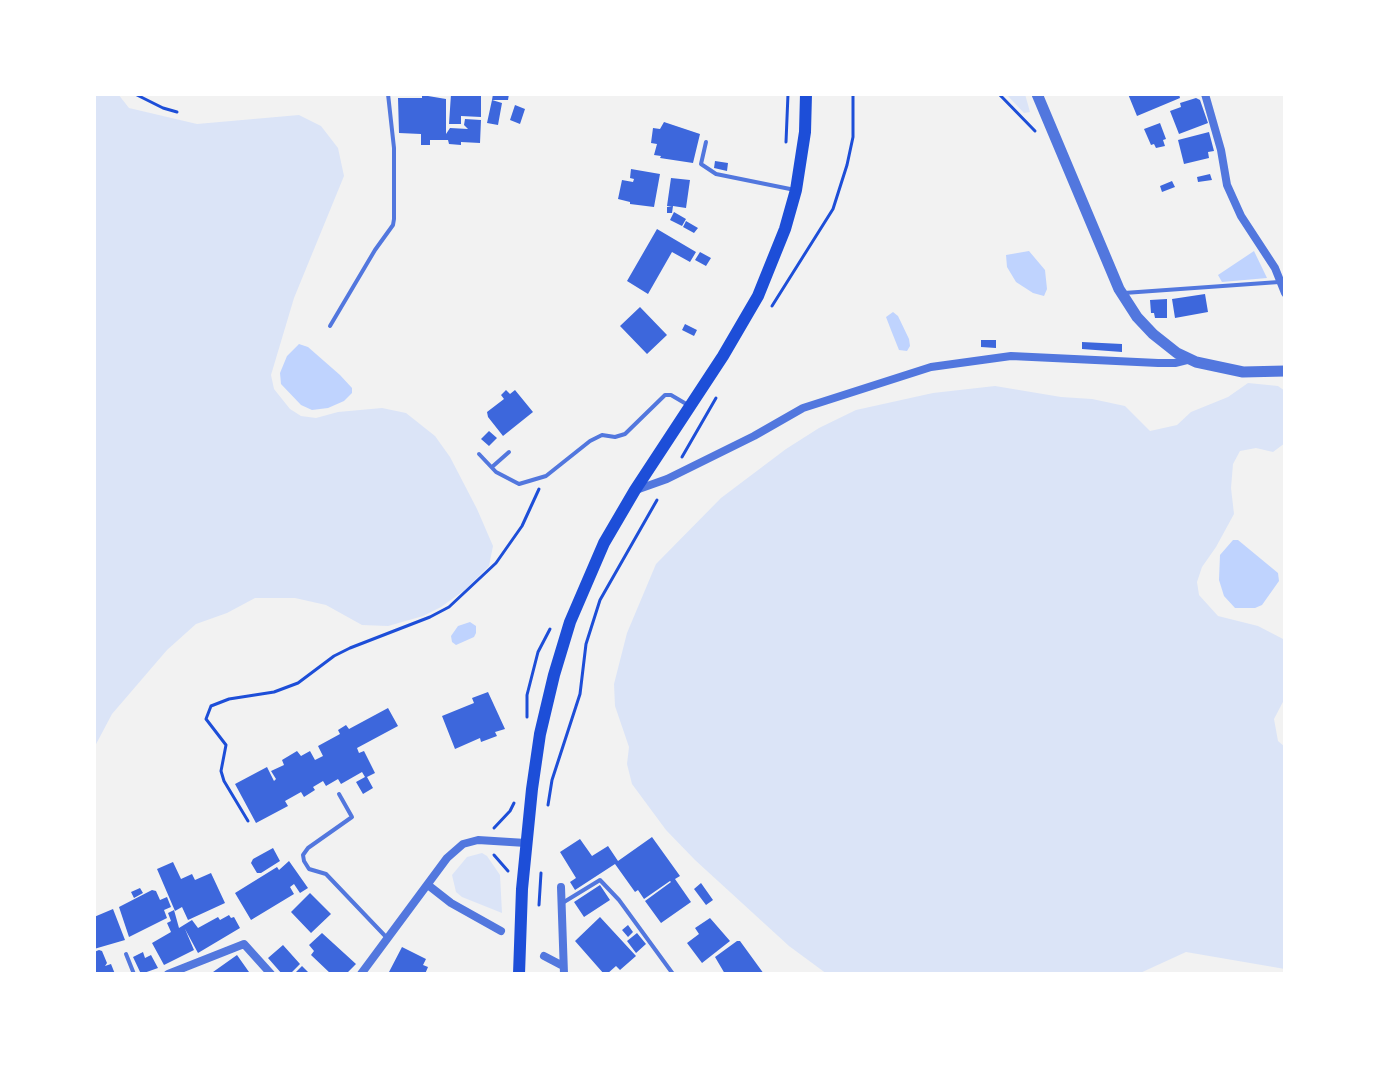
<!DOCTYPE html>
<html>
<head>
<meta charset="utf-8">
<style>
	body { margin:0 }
	#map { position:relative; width:1379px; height:1068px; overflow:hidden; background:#f2f2f2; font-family:Arial,sans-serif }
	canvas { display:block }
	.frame { position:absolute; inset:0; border:96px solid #fff; pointer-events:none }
</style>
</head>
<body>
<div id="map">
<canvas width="1379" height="1068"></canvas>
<div class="frame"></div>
</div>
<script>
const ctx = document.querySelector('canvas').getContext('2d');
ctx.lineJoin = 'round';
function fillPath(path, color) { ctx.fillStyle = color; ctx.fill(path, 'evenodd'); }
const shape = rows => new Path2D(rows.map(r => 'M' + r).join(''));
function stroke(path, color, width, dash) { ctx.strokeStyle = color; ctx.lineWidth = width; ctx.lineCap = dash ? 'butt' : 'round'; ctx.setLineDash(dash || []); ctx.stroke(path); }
fillPath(shape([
	[94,94,118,94,129,108,197,124,299,115,321,126,338,148,344,176,294,298,271,375,274,389,290,409,301,416,316,418,338,412,382,408,406,413,435,436,450,457,477,509,493,546,489,566,466,589,441,607,423,616,388,626,362,625,326,605,295,598,255,598,227,613,196,624,167,650,112,714,94,748],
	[1006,94,1025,94,1030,112,1024,113],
	[1248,383,1278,386,1285,391,1285,443,1273,452,1256,448,1240,451,1233,464,1231,488,1234,514,1216,547,1202,567,1197,582,1199,595,1218,616,1258,626,1285,640,1285,698,1274,719,1278,741,1285,747,1285,969,1186,952,1138,974,827,974,789,946,695,860,666,830,632,784,627,764,629,747,615,706,614,684,627,633,656,564,721,498,786,449,819,428,856,410,933,393,995,386,1061,397,1092,399,1125,406,1150,431,1177,425,1191,412,1228,397],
	[482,853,487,856,500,875,502,913,462,897,456,892,452,875,467,857]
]), '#dbe4f7');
fillPath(shape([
	[1029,251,1045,270,1047,289,1044,296,1033,293,1016,282,1007,267,1006,255],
	[1254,251,1267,278,1222,282,1218,275],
	[893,312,898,316,909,339,910,346,907,351,899,350,891,330,886,317],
	[299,344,308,347,340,375,352,388,352,393,344,401,328,408,312,410,301,405,281,384,280,373,287,356],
	[1233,540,1238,540,1278,573,1279,581,1262,605,1255,608,1235,608,1224,596,1219,580,1220,555],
	[470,622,476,626,476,633,474,637,456,645,452,642,451,636,458,626]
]), '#bfd3fe');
fillPath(shape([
	[451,94,481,94,481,117,461,116,461,124,449,124],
	[493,94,509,94,508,100,492,100],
	[1128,94,1179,94,1180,98,1137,116],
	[422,95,446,99,446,134,450,128,468,129,464,125,465,119,481,120,480,143,461,142,461,145,449,144,448,140,430,140,430,145,421,145,421,134,399,133,398,98,422,98],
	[1196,98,1200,100,1208,123,1179,134,1170,111,1181,107,1180,103],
	[492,100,502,103,498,125,487,123],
	[515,105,525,109,520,124,510,120],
	[664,122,700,134,693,163,660,158,661,156,654,155,657,144,651,143,653,128,660,129],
	[1160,123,1166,139,1163,140,1165,146,1156,148,1154,144,1151,145,1144,129],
	[1209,132,1214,151,1208,152,1209,158,1184,164,1178,140],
	[715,161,728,163,727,171,714,168],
	[631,169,660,174,654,207,630,204,630,202,618,199,622,180,633,182,634,179,630,178],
	[1210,174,1212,180,1198,182,1197,177],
	[671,178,690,180,686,208,673,206,672,213,667,213,667,207,672,206,667,206],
	[1172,181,1175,187,1162,192,1160,186],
	[674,212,686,219,682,226,670,220],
	[686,221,698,228,694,233,683,227],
	[657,229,696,252,690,262,672,252,648,294,627,281],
	[700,252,711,258,706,266,695,260],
	[1205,294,1208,312,1175,318,1172,299],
	[1167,299,1167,318,1155,318,1154,313,1151,313,1150,300],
	[640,307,667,335,647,354,620,326],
	[685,324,697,330,694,336,682,330],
	[981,340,996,340,996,348,981,347],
	[1082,342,1122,344,1122,352,1082,349],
	[506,390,510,394,515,390,533,412,503,436,488,417,487,412,504,399,501,395],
	[489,431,497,438,489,446,481,439],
	[488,692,505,729,495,732,497,736,481,742,480,738,455,749,442,716,474,703,472,698],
	[388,708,398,726,357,748,359,753,364,751,375,773,367,777,373,788,363,794,356,782,365,777,362,772,341,784,338,779,326,786,323,781,313,787,315,790,304,797,301,792,285,801,288,806,256,823,235,784,267,767,274,781,276,779,271,771,284,765,282,760,297,751,301,756,310,751,315,760,323,756,318,746,340,734,338,730,346,725,349,729],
	[652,837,680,876,675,879,691,902,661,923,645,901,671,882,670,881,644,899,638,890,635,892,615,864,575,890,570,882,576,878,560,852,580,839,592,856,608,846,618,861],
	[273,848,280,861,261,873,257,873,251,863,253,859],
	[289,861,308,888,300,893,294,884,290,887,294,894,251,920,235,893,277,867,279,870],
	[173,862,181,879,192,874,195,880,211,873,225,903,188,920,182,907,175,911,157,869],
	[701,883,713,900,706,905,694,889],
	[600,885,610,900,584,917,574,902],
	[140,888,143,893,134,898,131,892],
	[152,890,156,891,160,900,167,897,171,907,164,910,167,918,129,937,119,907],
	[310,893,331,914,311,933,291,912],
	[113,909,125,940,94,949,94,917],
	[174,910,179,928,192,920,198,928,218,917,220,920,229,915,231,918,234,917,240,928,198,953,185,929,194,950,164,965,152,943,171,932,167,923,171,921,168,913],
	[600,917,636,956,620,970,616,966,607,974,604,974,575,941],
	[710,918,730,941,702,963,687,943,699,934,695,928],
	[628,925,633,932,628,937,622,930],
	[322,933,356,964,346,974,331,974,311,955,314,951,309,945],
	[637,933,646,944,636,953,627,941],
	[737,941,740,941,764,974,725,974,715,957],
	[283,945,300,964,290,974,282,974,268,958],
	[402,947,426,959,423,965,428,967,425,974,389,972],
	[99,950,102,951,107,963,105,966,111,964,115,974,94,974,94,952],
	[143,952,145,958,151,955,158,968,141,974,133,957],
	[237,955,249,972,214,974,213,972],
	[302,966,310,974,294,974]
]), '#3d67dc');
stroke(shape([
	[135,94,163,108,177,112],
	[999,94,1035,131],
	[786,142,788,94],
	[772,306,833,209,847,165,853,137,853,94],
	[682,457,716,398],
	[527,717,527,695,538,652,550,629],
	[548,805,552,780,580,694,586,644,600,600,657,500],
	[248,821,224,781,221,771,226,745,206,719,211,706,229,699,274,692,298,683,334,656,350,648,430,617,449,607,496,563,522,526,539,489],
	[494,828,510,811,514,803],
	[494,855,508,871],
	[539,905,541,873]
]), '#1d4ed8', 3);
stroke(shape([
	[706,142,701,164,716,174,795,190],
	[1124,293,1279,282],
	[330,326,375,250,393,225,394,219,394,148,388,94],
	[479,454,496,472,519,484,546,476,590,441,602,435,615,437,625,434,665,395,671,395,688,405],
	[492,467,509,452],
	[339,794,352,817,308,848,303,855,304,861,309,869,326,874,388,939],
	[564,902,600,880,619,900,673,974],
	[126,954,134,974]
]), '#5277de', 4);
stroke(shape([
	[1205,94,1221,150,1227,185,1241,216,1275,268,1285,293],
	[636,490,667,479,754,436,803,408,931,367,1011,356,1158,363,1175,363,1191,359],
	[428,885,451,903,501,931],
	[561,887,564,974],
	[544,956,563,966],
	[168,974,244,944,271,974],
	[361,974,447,858,463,844,478,840,526,843]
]), '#5277de', 8);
stroke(shape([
	[1037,94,1119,289,1137,317,1153,334,1177,353,1196,362,1243,372,1285,371]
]), '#5277de', 11);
stroke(shape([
	[519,974,522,889,532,789,540,734,554,675,570,622,604,543,635,490,723,356,758,296,785,229,796,190,805,132,806,94]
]), '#1d4ed8', 12);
</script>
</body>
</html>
